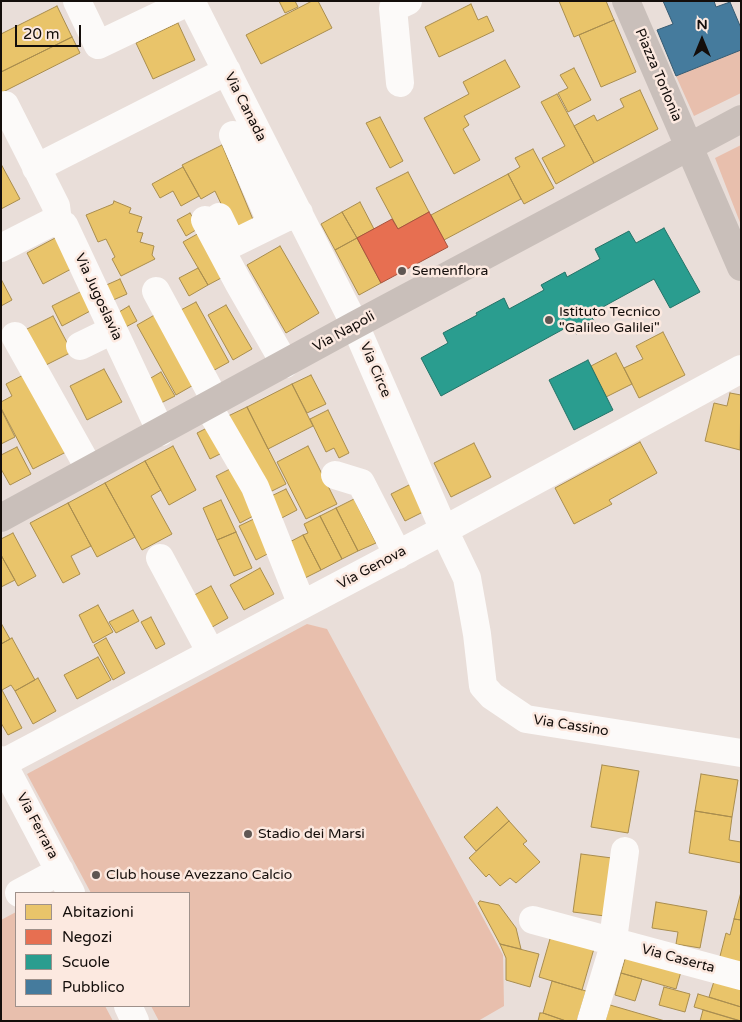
<!DOCTYPE html>
<html>
<head>
<meta charset="utf-8">
<style>
	body { margin:0 }
	#map { position:relative; width:742px; height:1022px; overflow:hidden; background:#e9ded9; font-family:"Varela Round",sans-serif }
	canvas { display:block }
	.frame { position:absolute; inset:0; border:2px solid #140e0b; pointer-events:none }
	.legend { position:absolute; left:15px; top:892px; width:175px; height:115px; box-sizing:border-box; background:#fce9e0; border:1px solid #9f918b; margin:0; padding:6px 9px; list-style:none; font-size:15px; color:#140e0b }
	.legend li { display:flex; align-items:center; gap:10px; height:25px }
	.legend b { width:25px; border:1px solid #9f918b }
	.north { position:absolute; left:677px; top:15px; width:50px; height:50px; -webkit-text-stroke:4px #fce9e0; paint-order:stroke; rotate:0deg; font-size:14px; font-weight:700; line-height:20px; text-align:center; color:#140e0b }
	.north::after { content:''; display:block; margin:auto; width:18px; height:22px; background:#140e0b; clip-path:polygon(50% 0,100% 100%,50% 72%,0 100%) }
	.scale { position:absolute; left:15px; top:25px; width:66px; height:22px; box-sizing:border-box; border:2px solid #140e0b; border-top:0; padding-left:6px; font-size:15px; line-height:18px; white-space:nowrap; color:#140e0b; -webkit-text-stroke:4px #fce9e0; paint-order:stroke }
</style>
</head>
<body>
<div id="map">
<canvas width="742" height="1022"></canvas>
<div class="frame"></div>
<ul class="legend">
<li><b style="height:14px;background:#e9c46a"></b>Abitazioni</li>
<li><b style="height:14px;background:#e76f51"></b>Negozi</li>
<li><b style="height:14px;background:#2a9d8f"></b>Scuole</li>
<li><b style="height:14px;background:#457b9d"></b>Pubblico</li>
</ul>
<div class="north">N</div>
<div class="scale">20 m</div>
</div>
<script>
const ctx = document.querySelector('canvas').getContext('2d');
ctx.lineJoin = 'round';
function fillPath(path, color) { ctx.fillStyle = color; ctx.fill(path, 'evenodd'); }
const shape = rows => new Path2D(rows.map(r => 'M' + r).join(''));
function stroke(path, color, width, dash) { ctx.strokeStyle = color; ctx.lineWidth = width; ctx.lineCap = dash ? 'butt' : 'round'; ctx.setLineDash(dash || []); ctx.stroke(path); }
function label(font, color, halo, rows, align = 'center') {
  ctx.font = font + ' "Varela Round",sans-serif'; ctx.lineWidth = 5; ctx.setLineDash([]); ctx.textBaseline = 'middle'; ctx.strokeStyle = halo; ctx.fillStyle = color; for (const [text, x, y, turn = 0] of rows) {
    ctx.save(); ctx.translate(x, y); ctx.rotate((+turn || 0) * Math.PI / 180); ctx.textAlign = isNaN(turn) ? turn : align; if (halo) ctx.strokeText(text, 0, 0); ctx.fillText(text, 0, 0); ctx.restore();
  }
}
fillPath(shape([
	[741,50,741,93,694,116,676,76],
	[741,145,741,225,715,158],
	[307,624,327,629,503,955,504,1006,478,1021,159,1021,151,1006,189,1006,189,893,91,893,27,774],
	[16,912,16,1006,105,1006,113,1021,1,1021,1,920]
]), '#e8bfad');
const homes = shape([
	[279,1,295,1,298,7,285,13,279,1],
	[312,1,318,1,332,28,261,64,246,35,312,1],
	[559,1,606,1,614,20,574,37,559,1],
	[471,4,478,20,487,16,494,31,439,57,425,27,471,4],
	[57,6,72,37,1,72,1,34,57,6],
	[614,20,636,72,601,87,579,35,614,20],
	[178,23,195,60,153,79,136,43,178,23],
	[72,37,80,53,1,93,1,72,72,37],
	[505,60,520,87,464,116,469,125,463,129,480,160,454,174,424,118,469,94,463,82,505,60],
	[574,68,591,100,568,112,558,93,568,88,560,75,574,68],
	[640,90,658,129,594,163,574,126,594,115,597,121,624,107,620,99,640,90],
	[557,94,594,163,556,184,542,158,565,146,541,102,557,94],
	[380,117,403,161,390,168,366,123,380,117],
	[222,145,254,222,234,231,215,191,201,199,182,165,222,145],
	[533,149,554,188,524,204,508,174,520,167,515,158,533,149],
	[1,164,20,199,1,209,1,164],
	[183,167,199,196,181,206,173,191,160,198,152,184,183,167],
	[408,172,429,212,398,229,376,188,408,172],
	[508,174,521,199,444,240,431,215,508,174],
	[114,201,131,208,129,213,142,217,137,232,143,233,140,242,154,246,152,255,155,259,121,276,112,259,115,257,106,239,98,242,86,215,113,204,114,201],
	[360,202,374,229,357,238,342,212,360,202],
	[342,212,357,238,335,250,321,224,342,212],
	[190,213,199,228,186,236,177,220,190,213],
	[201,232,225,276,208,285,183,242,201,232],
	[57,237,73,268,43,284,27,253,57,237],
	[357,238,381,283,359,295,335,250,357,238],
	[280,246,319,313,286,333,247,265,280,246],
	[198,268,208,285,189,296,179,278,198,268],
	[1,279,12,300,1,306,1,279],
	[120,279,127,294,111,301,104,286,120,279],
	[84,290,94,309,62,326,52,306,84,290],
	[196,302,229,362,209,373,175,313,196,302],
	[226,305,252,349,233,360,208,315,226,305],
	[129,306,137,321,122,329,114,315,129,306],
	[158,313,197,383,176,395,137,325,158,313],
	[53,316,72,352,38,369,19,333,53,316],
	[663,332,685,375,639,398,624,368,643,359,636,346,663,332],
	[616,353,632,384,606,397,591,366,616,353],
	[104,369,122,402,87,420,70,386,104,369],
	[161,372,175,396,157,405,144,382,161,372],
	[27,373,68,451,33,469,1,408,1,402,12,396,6,384,27,373],
	[311,375,326,404,307,413,292,384,311,375],
	[292,384,313,426,268,449,247,407,292,384],
	[730,393,741,395,740,450,705,441,714,403,727,406,730,393],
	[247,407,286,484,266,494,226,417,247,407],
	[1,409,15,437,1,444,1,409],
	[328,410,349,453,339,458,334,448,326,452,310,419,328,410],
	[211,426,224,452,210,459,197,433,211,426],
	[640,442,657,473,609,500,612,504,574,524,555,488,640,442],
	[474,443,491,477,451,497,434,463,474,443],
	[173,446,196,490,169,505,145,461,173,446],
	[308,446,337,504,306,519,277,462,308,446],
	[17,447,31,474,10,485,1,469,1,455,17,447],
	[145,461,161,490,151,496,172,534,142,550,105,483,145,461],
	[234,467,257,514,240,523,216,476,234,467],
	[105,483,135,537,97,557,68,503,105,483],
	[411,484,425,511,405,521,391,494,411,484],
	[286,489,297,510,276,521,265,499,286,489],
	[354,499,376,543,358,551,336,508,354,499],
	[221,500,236,532,217,540,203,508,221,500],
	[68,503,91,546,71,556,80,574,63,583,30,523,68,503],
	[336,508,358,551,342,559,320,516,336,508],
	[320,516,342,559,321,570,303,535,308,533,304,524,320,516],
	[256,518,273,551,256,560,239,526,256,518],
	[236,532,252,568,234,576,217,540,236,532],
	[13,533,36,576,18,586,1,555,1,539,13,533],
	[303,535,321,570,299,581,282,546,303,535],
	[1,555,15,580,1,587,1,555],
	[260,568,274,594,244,610,230,585,260,568],
	[211,586,228,618,207,630,189,598,211,586],
	[98,605,113,632,93,643,79,615,98,605],
	[133,610,139,621,116,633,109,622,133,610],
	[151,617,165,644,156,649,141,622,151,617],
	[1,623,10,639,1,644,1,623],
	[12,638,35,680,15,691,11,685,2,690,22,728,8,735,1,723,1,644,12,638],
	[106,638,125,673,113,680,94,645,106,638],
	[98,657,111,680,77,699,64,675,98,657],
	[38,678,56,711,33,724,15,691,38,678],
	[602,765,639,771,628,833,591,827,602,765],
	[701,774,738,780,732,817,695,811,701,774],
	[497,807,509,821,476,851,464,837,497,807],
	[695,811,732,817,729,840,741,842,741,863,689,853,695,811],
	[509,821,527,841,523,844,540,862,516,883,510,878,500,886,489,874,486,877,469,858,509,821],
	[581,854,612,858,605,916,573,912,581,854],
	[741,892,741,920,734,919,741,892],
	[480,901,499,905,516,928,521,949,500,944,478,903,480,901],
	[656,902,707,911,700,948,676,944,678,932,652,928,656,902],
	[734,919,741,920,741,966,719,960,726,933,730,935,734,919],
	[552,932,595,945,582,990,539,977,552,932],
	[500,944,539,954,530,987,506,980,506,958,500,944],
	[627,952,682,968,676,989,621,973,627,952],
	[621,973,642,979,635,1001,615,995,621,973],
	[716,975,741,983,741,1007,709,997,716,975],
	[552,981,586,991,577,1021,566,1021,543,1013,552,981],
	[664,987,690,994,685,1012,659,1005,664,987],
	[698,994,741,1007,741,1021,694,1007,698,994],
	[610,1005,665,1021,605,1021,610,1005],
	[703,1010,740,1021,700,1021,703,1010],
	[540,1013,543,1013,566,1021,538,1021,540,1013]
]);
fillPath(homes, '#e9c46a');
stroke(homes, '#a98d4e', 1);
const shops = shape([
	[429,212,448,247,381,283,357,238,392,219,398,229,429,212]
]);
fillPath(shops, '#e76f51');
stroke(shops, '#a8523c', 1);
const schools = shape([
	[664,228,700,292,670,308,654,279,590,314,595,323,576,334,571,325,441,396,421,358,448,343,443,333,477,315,476,313,504,298,509,309,544,290,541,285,565,272,567,277,600,259,595,249,629,231,636,243,664,228],
	[588,360,613,410,574,430,549,380,588,360]
]);
fillPath(schools, '#2a9d8f');
stroke(schools, '#237267', 1);
const public = shape([
	[663,1,714,1,716,7,730,2,741,28,741,50,676,76,657,30,673,24,663,1]
]);
fillPath(public, '#457b9d');
stroke(public, '#365a71', 1);
stroke(shape([
	[77,1,98,45,190,1],
	[191,1,355,325,444,530,467,578,477,634,483,686,492,696,526,719,741,753],
	[400,83,393,8,408,1],
	[5,105,56,206,58,222],
	[233,135,272,224],
	[36,168,227,71],
	[219,217,232,244,285,218,299,213],
	[205,220,238,282,285,364],
	[1,248,48,224,58,222,64,225,161,432],
	[156,291,216,402],
	[15,336,90,470],
	[80,346,113,330],
	[208,406,255,487,302,605],
	[335,475,361,483,398,555],
	[160,558,211,653],
	[1,760,71,893],
	[1,764,444,530,741,369],
	[19,893,60,871],
	[533,920,741,976],
	[128,1006,135,1021],
	[591,1021,615,942,614,932,625,851]
]), '#fcfaf9', 28);
stroke(shape([
	[626,1,741,267],
	[1,518,355,325,741,119]
]), '#c9bfba', 28);
for (const [x, y, r, color] of [
	[402,271,5,"#5f5753"],
	[549,320,5,"#5f5753"],
	[248,834,5,"#5f5753"],
	[96,875,5,"#5f5753"]
]) { const dot = new Path2D(); dot.arc(x, y, r, 0, 2 * Math.PI); ctx.fillStyle = color; ctx.fill(dot); stroke(dot, '#fce9e0', 2); }
label('14px', '#140e0b', '#fce9e0', [
	["Piazza Torlonia",658,75,67],
	["Via Canada",245,107,63],
	["Via Jugoslavia",98,297,65],
	["Via Napoli",344,332,-29],
	["Via Circe",375,370,67],
	["Via Genova",372,568,-28],
	["Via Cassino",571,726,9],
	["Via Ferrara",37,826,62],
	["Via Caserta",678,959,15]
]);
label('14px', '#140e0b', '#fce9e0', [
	["Semenflora",412,271],
	["Istituto Tecnico",559,312],
	["\"Galileo Galilei\"",559,328],
	["Stadio dei Marsi",258,834],
	["Club house Avezzano Calcio",106,875]
], 'left');
</script>
</body>
</html>
